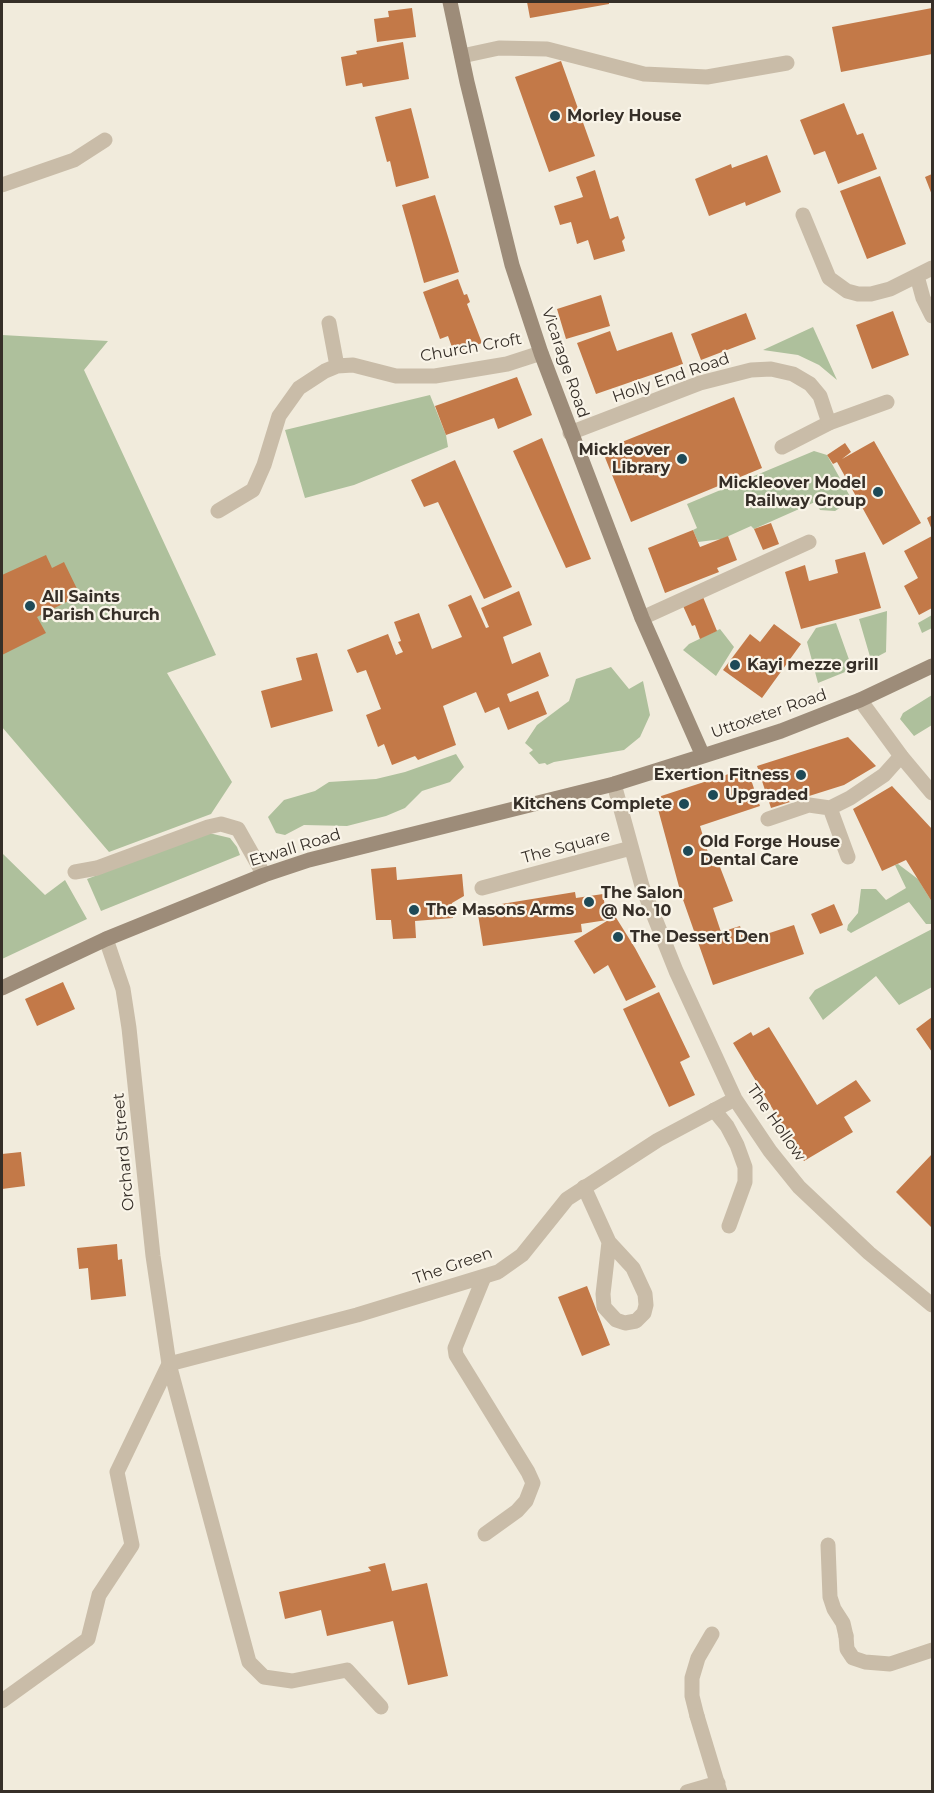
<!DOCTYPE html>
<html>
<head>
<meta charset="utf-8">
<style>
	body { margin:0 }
	#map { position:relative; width:934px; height:1793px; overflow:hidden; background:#f1ebdc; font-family:Montserrat,sans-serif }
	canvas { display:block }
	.frame { position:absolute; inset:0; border:3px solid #362f28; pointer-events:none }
</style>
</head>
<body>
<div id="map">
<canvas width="934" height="1793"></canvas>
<div class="frame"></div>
</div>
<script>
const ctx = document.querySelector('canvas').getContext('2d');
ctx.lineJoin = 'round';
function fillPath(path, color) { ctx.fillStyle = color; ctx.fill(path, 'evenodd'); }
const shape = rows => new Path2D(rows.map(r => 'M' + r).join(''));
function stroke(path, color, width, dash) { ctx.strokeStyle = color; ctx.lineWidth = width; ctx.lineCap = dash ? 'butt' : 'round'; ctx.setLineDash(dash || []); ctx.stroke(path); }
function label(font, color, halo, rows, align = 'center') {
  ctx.font = font + ' Montserrat,sans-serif'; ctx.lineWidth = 4.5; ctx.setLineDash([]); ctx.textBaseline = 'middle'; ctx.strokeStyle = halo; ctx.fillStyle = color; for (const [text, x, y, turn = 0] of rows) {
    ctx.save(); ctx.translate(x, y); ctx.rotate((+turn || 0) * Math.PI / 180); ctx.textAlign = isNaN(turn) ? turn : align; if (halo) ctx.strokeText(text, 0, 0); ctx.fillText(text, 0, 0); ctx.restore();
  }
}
fillPath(shape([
	[813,327,837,380,819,365,798,355,763,350],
	[2,335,108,341,84,370,216,655,167,673,232,782,211,814,109,852,2,727],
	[430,395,446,435,448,447,354,485,305,498,285,430],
	[814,451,827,455,852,500,835,511,820,510,815,502,754,529,751,526,722,539,698,542,693,530,697,528,687,504],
	[887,611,886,652,871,660,859,619],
	[932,615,932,628,922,633,918,623],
	[836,623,852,668,850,670,818,683,807,642,816,628],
	[720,629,734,647,716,676,683,650,689,644],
	[611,667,629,689,643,681,650,715,640,737,624,750,554,762,547,765,545,763,539,764,529,753,533,750,525,743,537,725,569,701,576,679],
	[932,695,932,725,914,736,900,719,903,713],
	[456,754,464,767,450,782,422,791,405,808,386,816,347,826,304,825,285,835,276,833,268,817,284,800,315,791,329,782,376,779,405,772],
	[209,833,230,838,237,847,240,855,101,911,87,879],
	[2,853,45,895,65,880,87,919,2,959],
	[898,864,918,879,932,902,932,924,926,924,909,902,851,933,847,930,848,925,858,913,861,889,876,889,886,900,906,888,895,865],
	[932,929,932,987,899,1005,876,976,823,1020,809,998,815,990]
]), '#aec09c');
fillPath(shape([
	[527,2,609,2,609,4,530,18],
	[412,8,416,37,377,42,374,19,389,17,388,11],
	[932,8,932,54,841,72,832,27],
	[403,42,409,79,363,87,362,83,346,86,341,57,357,54,356,51],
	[561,61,595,156,549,172,515,77],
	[844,103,857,135,863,133,877,169,838,184,825,151,814,155,800,120],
	[411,108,429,178,396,187,390,161,387,162,375,117],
	[767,155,781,192,746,206,745,202,709,216,695,179,731,164,732,168],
	[595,170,610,219,618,216,625,238,622,241,625,251,594,260,588,240,577,244,571,222,560,225,554,206,583,197,576,177],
	[932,174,932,195,925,177],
	[880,176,906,244,867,259,840,191],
	[435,195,459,272,424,283,402,205],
	[458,279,464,295,467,294,470,302,467,304,482,343,454,353,448,336,440,339,423,292],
	[601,295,610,326,566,339,557,309],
	[893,311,909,355,872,369,856,325],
	[746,313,756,339,701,360,691,334],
	[610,331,617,351,672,332,683,364,596,394,577,343],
	[517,377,532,415,498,429,494,418,446,435,435,406],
	[734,397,762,468,631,522,602,450],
	[542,438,591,559,566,568,513,451],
	[874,441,921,523,883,545,837,462,833,464,827,455,845,443,851,452,842,459],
	[455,460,512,587,484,599,438,502,424,507,411,480],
	[932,515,932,530,927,518],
	[771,523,779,544,763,550,754,529],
	[693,530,700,547,728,536,737,560,717,568,719,572,665,593,648,548],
	[932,536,932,608,919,615,904,586,918,578,904,551],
	[865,552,881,608,801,629,785,572,805,565,809,581,838,573,835,560],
	[46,555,52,568,64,562,80,595,37,617,46,633,2,655,2,575],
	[519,591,532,625,503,637,512,664,540,652,549,676,507,694,510,702,538,691,547,714,508,730,499,707,485,713,476,692,443,706,456,745,418,760,415,756,392,765,384,744,378,747,366,715,381,709,366,670,357,673,347,650,388,634,396,655,403,652,398,642,401,641,394,622,419,613,432,649,462,637,448,605,471,595,486,628,489,627,481,608],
	[703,597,717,631,700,639,695,625,692,626,683,606],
	[774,624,801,644,762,698,723,670,750,634,760,642],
	[317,653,333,711,271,728,261,691,302,680,296,658],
	[848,737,876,766,844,785,771,808,757,766],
	[747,768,760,806,700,826,712,866,720,867,733,901,713,908,721,932,740,926,745,941,794,925,804,954,713,985,681,894,655,798],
	[892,786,932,829,932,902,906,860,882,871,853,809],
	[396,867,397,880,462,874,464,896,452,903,453,918,415,921,416,938,393,939,391,920,376,920,371,869],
	[575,892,576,898,603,894,607,920,581,924,582,932,483,946,477,908],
	[834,904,843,925,820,934,811,914],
	[615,916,635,948,656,987,626,1001,608,965,594,974,574,941],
	[63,982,75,1009,37,1026,25,999],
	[659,992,690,1057,680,1062,695,1095,669,1107,623,1009],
	[932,1017,932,1052,916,1029],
	[769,1027,817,1105,856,1080,871,1101,844,1117,853,1132,804,1161,733,1043,751,1032,753,1036],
	[21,1152,25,1186,2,1189,2,1154],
	[932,1154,932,1228,896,1192],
	[117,1244,118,1260,122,1259,126,1296,91,1300,88,1268,79,1269,77,1248],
	[587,1286,610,1345,582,1356,558,1297],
	[385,1563,392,1591,427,1583,448,1676,408,1685,393,1621,327,1636,321,1610,285,1619,279,1592,371,1571,368,1567]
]), '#c37948');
stroke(shape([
	[462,56,499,48,547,49,644,74,707,77,787,63],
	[329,323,337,366],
	[782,447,829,423,887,402],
	[218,511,253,490,264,465,279,416,299,388,325,371,337,366,353,365,396,376,435,376,507,364,541,353],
	[642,618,809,542],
	[830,808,848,857],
	[768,819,809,805,830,808,850,798,884,775,901,756],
	[75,872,97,868,208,827,221,824,238,829,264,875],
	[714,1110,727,1126,737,1145,745,1167,745,1182,729,1226],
	[584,1187,609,1242,633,1268,645,1294,646,1305,644,1313,636,1321,625,1323,616,1320,604,1307,603,1294,609,1242],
	[484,1277,455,1348,456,1355,528,1472,533,1483,526,1501,517,1511,485,1534],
	[169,1364,249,1662,264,1677,292,1681,347,1670,381,1707],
	[828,1545,830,1597,834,1609,843,1623,846,1636],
	[2,1701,88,1639,99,1595,132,1545,117,1472,169,1364],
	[697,1716,692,1696,692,1678,698,1658,712,1634]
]), '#c9bca8', 15);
stroke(shape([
	[2,185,74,160,105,140],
	[803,215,829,278,847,291,858,294,871,294,890,289,932,268],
	[917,276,923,298,932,316],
	[570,433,700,383,751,370,771,369,793,374,810,384,820,396,829,423],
	[860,700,901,756,932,793],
	[614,784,642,886,676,971,735,1099,770,1151,799,1187,869,1253,932,1305],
	[482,888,631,848],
	[106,939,123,989,129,1028,153,1256,169,1364,357,1315,498,1272,522,1255,567,1199,658,1140,735,1099],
	[846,1636,847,1649,853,1658,865,1662,890,1664,932,1650],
	[697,1716,720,1792],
	[687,1792,718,1783]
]), '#c9bca8', 15);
stroke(shape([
	[450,2,467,82,512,265,541,353,642,618,703,756],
	[2,988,106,939,264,875,309,860,614,784,703,756,781,731,860,700,932,666]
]), '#9d8c79', 15);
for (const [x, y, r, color] of [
	[555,116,6,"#1e4a57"],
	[682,459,6,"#1e4a57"],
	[878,492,6,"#1e4a57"],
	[30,606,6,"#1e4a57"],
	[735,665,6,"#1e4a57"],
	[801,775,6,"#1e4a57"],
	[713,795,6,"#1e4a57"],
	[684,804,6,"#1e4a57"],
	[688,851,6,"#1e4a57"],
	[589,902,6,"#1e4a57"],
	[414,910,6,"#1e4a57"],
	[618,937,6,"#1e4a57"]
]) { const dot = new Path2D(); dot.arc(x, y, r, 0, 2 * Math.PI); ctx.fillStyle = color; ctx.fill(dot); stroke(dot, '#f9f4e8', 2); }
label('bold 16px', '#362f28', '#f9f4e8', [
	["Morley House",567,116],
	["Mickleover",670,450,"right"],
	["Library",670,468,"right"],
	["Mickleover Model",866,483,"right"],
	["Railway Group",866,501,"right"],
	["All Saints",42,597],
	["Parish Church",42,615],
	["Kayi mezze grill",747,665],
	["Exertion Fitness",789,775,"right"],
	["Upgraded",725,795],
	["Kitchens Complete",672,804,"right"],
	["Old Forge House",700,842],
	["Dental Care",700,860],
	["The Salon",601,893],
	["@ No. 10",601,911],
	["The Masons Arms",426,910],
	["The Dessert Den",630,937]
], 'left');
label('16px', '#362f28', '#f9f4e8', [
	["Church Croft",471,348,-10],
	["Vicarage Road",565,363,71],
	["Holly End Road",671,378,-19],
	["Uttoxeter Road",769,714,-19],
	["The Square",566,847,-15],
	["Etwall Road",295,848,-17],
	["The Hollow",776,1123,55],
	["Orchard Street",124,1152,-95],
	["The Green",453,1266,-19]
]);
</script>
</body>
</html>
